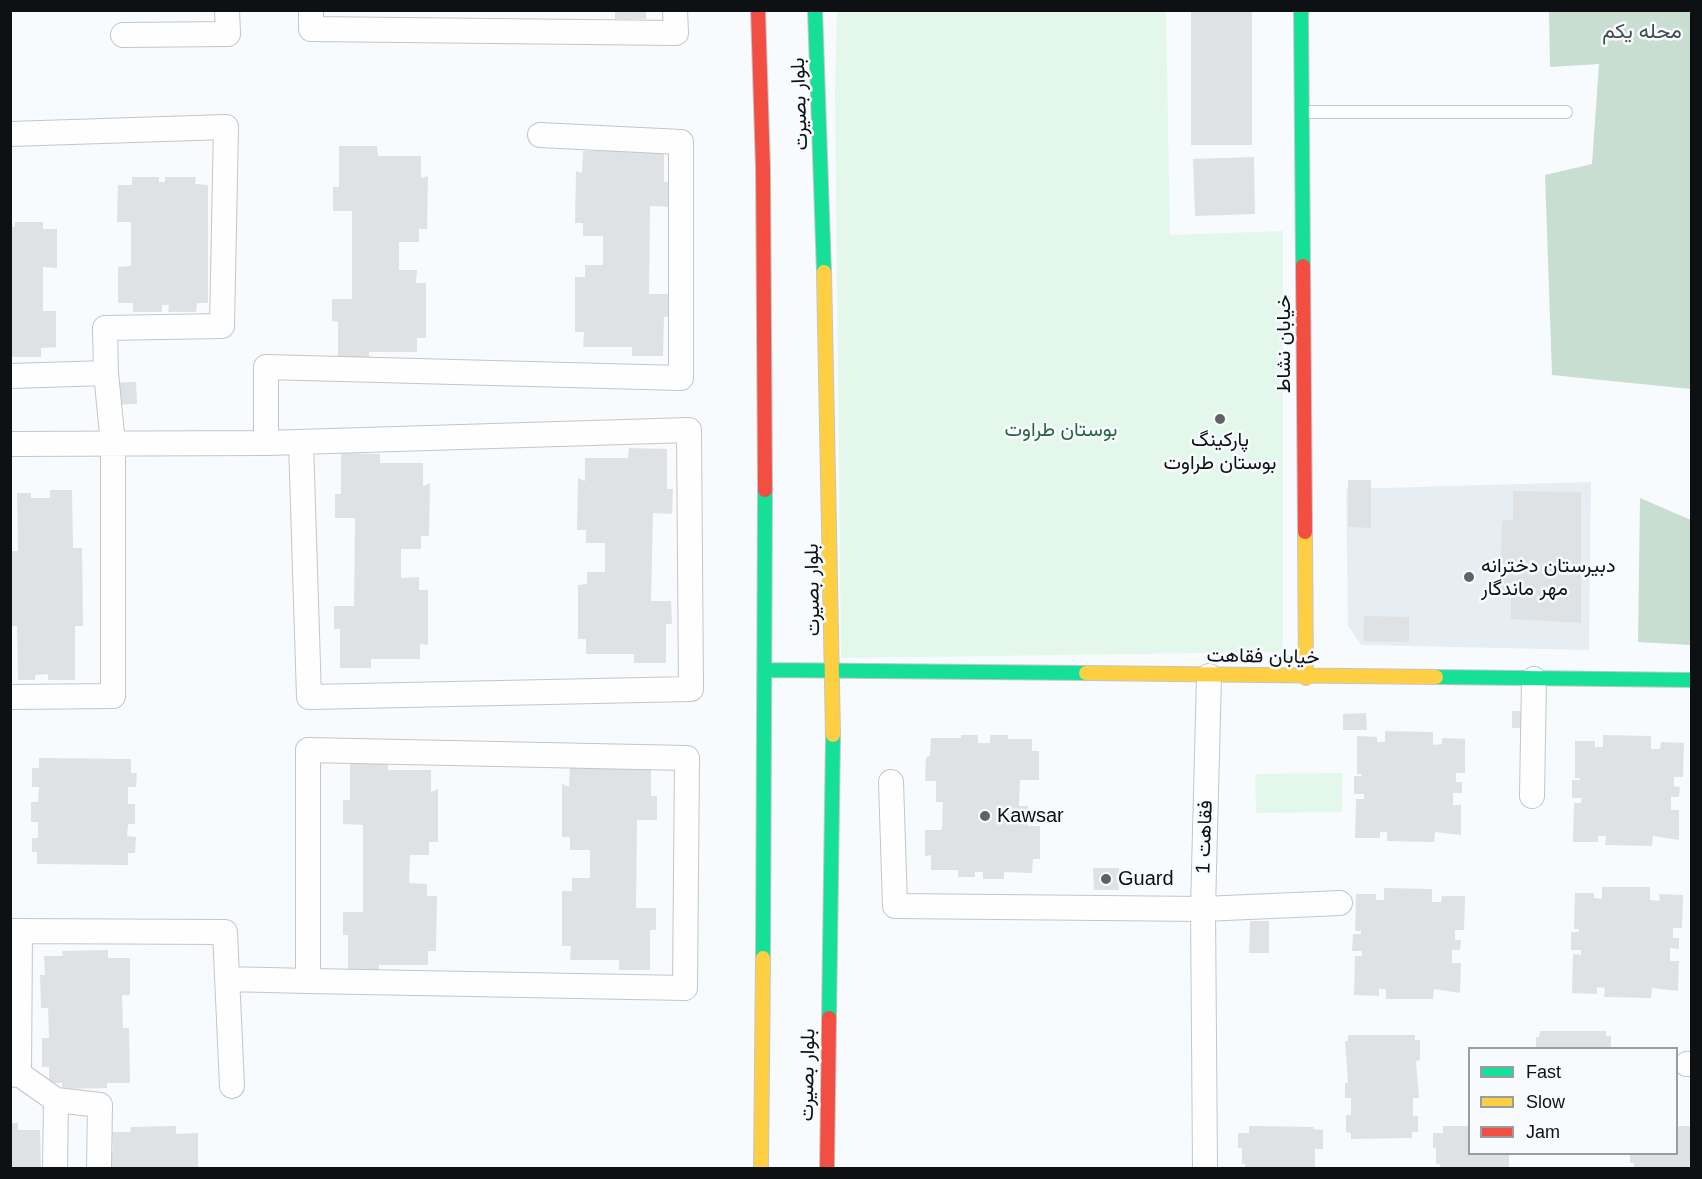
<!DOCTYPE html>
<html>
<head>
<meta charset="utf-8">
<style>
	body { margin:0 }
	#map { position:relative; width:1702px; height:1179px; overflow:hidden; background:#f8fbfd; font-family:Helvetica,sans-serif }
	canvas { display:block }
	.frame { position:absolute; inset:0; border:12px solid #0d1113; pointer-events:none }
	.legend { position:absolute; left:1468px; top:1047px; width:210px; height:108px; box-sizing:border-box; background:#f7fbfe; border:2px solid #999da0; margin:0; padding:8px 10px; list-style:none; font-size:18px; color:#0d1113 }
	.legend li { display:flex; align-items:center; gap:12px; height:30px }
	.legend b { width:30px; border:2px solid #999da0 }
</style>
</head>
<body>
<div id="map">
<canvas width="1702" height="1179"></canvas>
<div class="frame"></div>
<ul class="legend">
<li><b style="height:8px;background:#16e098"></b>Fast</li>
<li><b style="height:8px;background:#ffcf43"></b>Slow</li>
<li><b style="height:8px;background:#f24e42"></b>Jam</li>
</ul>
</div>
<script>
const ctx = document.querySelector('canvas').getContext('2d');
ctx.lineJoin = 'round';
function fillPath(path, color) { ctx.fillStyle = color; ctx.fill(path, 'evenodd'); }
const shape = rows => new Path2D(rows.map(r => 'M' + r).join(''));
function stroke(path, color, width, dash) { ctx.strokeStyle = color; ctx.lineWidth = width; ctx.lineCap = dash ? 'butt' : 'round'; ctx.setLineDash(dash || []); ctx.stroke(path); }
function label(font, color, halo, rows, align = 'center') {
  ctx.font = font + ' Helvetica,Vazirmatn,sans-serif'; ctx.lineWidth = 5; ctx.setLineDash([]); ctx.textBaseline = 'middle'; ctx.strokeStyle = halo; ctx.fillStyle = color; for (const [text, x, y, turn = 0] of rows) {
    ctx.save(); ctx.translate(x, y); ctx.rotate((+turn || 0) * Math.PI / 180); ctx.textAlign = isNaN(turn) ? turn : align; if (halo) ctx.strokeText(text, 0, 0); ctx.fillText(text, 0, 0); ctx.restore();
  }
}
fillPath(shape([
	[1591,482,1589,650,1361,645,1348,626,1346,489]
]), '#e7eef3');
fillPath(shape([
	[837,11,1166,11,1170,235,1283,231,1283,652,841,658,835,94],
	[1342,773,1342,812,1256,813,1255,774]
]), '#e3f8eb');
fillPath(shape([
	[1549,11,1691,11,1691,389,1552,375,1545,175,1592,164,1599,64,1550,67],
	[1640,498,1691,520,1691,645,1638,642]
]), '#c8ded1');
fillPath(shape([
	[615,10,646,10,646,19,615,19],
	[1191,10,1252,10,1252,145,1191,145],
	[626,141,664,142,664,182,670,182,670,207,650,206,649,294,669,294,669,317,664,317,663,356,632,356,632,347,583,347,584,332,575,332,575,277,585,277,585,265,603,265,603,236,583,236,583,223,575,223,576,171,582,173,583,151,626,151],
	[339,146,377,146,378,156,421,156,421,178,428,176,427,229,419,229,419,242,399,242,399,270,417,270,416,283,426,283,426,338,417,338,417,352,369,352,369,361,338,361,338,322,332,321,332,299,352,299,352,211,333,211,333,187,339,187],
	[1254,157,1255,214,1195,216,1193,159],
	[132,177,159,177,159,182,165,182,165,177,196,177,195,184,208,185,208,303,197,303,196,312,168,312,169,305,162,305,162,312,133,312,133,303,118,303,118,267,131,266,131,222,117,222,118,185,132,185],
	[15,222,43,222,43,229,57,229,57,268,43,267,43,311,56,311,56,347,41,348,41,357,11,357,10,227,15,227],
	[136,382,137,404,106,405,106,383],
	[629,448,667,449,667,489,673,489,672,514,653,513,651,601,671,601,672,624,666,624,666,663,634,663,634,654,586,654,586,639,578,639,578,585,587,584,587,572,605,572,605,543,586,543,586,530,577,530,578,478,585,481,585,458,628,458],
	[341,453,380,454,380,463,423,463,423,486,430,483,429,536,421,536,421,549,401,549,401,578,419,577,419,590,428,590,428,645,420,644,420,659,371,659,371,668,340,668,340,629,334,629,334,606,354,606,355,518,335,518,335,494,341,494],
	[1348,480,1371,480,1371,528,1348,527],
	[50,490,72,490,73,548,82,548,83,626,75,626,75,680,48,680,48,674,35,675,35,680,18,680,17,626,10,626,10,551,18,551,17,493,31,493,31,498,50,498],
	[1513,491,1581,492,1581,623,1511,619,1511,591,1500,591,1502,521,1513,519],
	[1364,616,1409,617,1409,642,1363,641],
	[1512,711,1545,712,1545,729,1512,728],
	[1366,713,1367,730,1343,730,1343,714],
	[1385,731,1433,732,1433,745,1442,744,1442,738,1465,739,1465,773,1456,773,1456,782,1462,782,1462,793,1453,793,1453,805,1461,805,1461,835,1435,832,1434,842,1387,841,1387,832,1380,832,1380,838,1355,838,1356,799,1364,799,1364,794,1354,794,1354,776,1362,776,1361,774,1357,774,1357,736,1377,737,1377,742,1385,742],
	[961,735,978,735,978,743,990,743,990,735,1008,735,1008,739,1032,739,1032,751,1039,751,1039,780,1020,780,1019,806,1028,806,1028,826,1040,826,1040,859,1033,859,1032,873,1004,872,1004,879,983,879,983,872,975,872,975,877,958,877,958,870,931,870,931,855,925,856,925,830,942,830,943,802,936,802,936,781,925,781,926,757,930,756,931,738,961,738],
	[1603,735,1651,736,1651,749,1660,749,1661,742,1684,743,1683,777,1674,777,1674,786,1680,787,1679,797,1671,797,1671,810,1679,810,1679,840,1653,836,1652,846,1605,845,1606,836,1598,836,1598,842,1573,842,1574,803,1581,803,1582,798,1572,798,1572,780,1580,780,1580,778,1575,778,1575,741,1595,741,1595,747,1603,747],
	[651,755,651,796,657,796,657,820,637,820,636,908,656,908,656,930,650,930,650,970,619,970,619,960,570,960,571,946,562,946,562,891,572,891,572,878,590,878,590,850,570,850,570,837,562,837,562,784,569,787,570,764],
	[39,758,131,759,131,773,137,773,136,787,128,787,128,804,135,804,135,824,128,824,127,836,136,837,135,853,128,853,128,865,37,864,37,852,32,852,32,838,38,838,38,822,31,822,31,802,38,802,39,787,32,787,32,768,39,768],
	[350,760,388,760,388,770,431,770,431,792,438,789,438,842,429,842,429,855,410,855,409,883,427,884,427,896,437,896,436,951,428,951,428,965,379,965,379,975,348,975,348,935,343,935,343,912,363,912,363,825,343,824,343,800,350,800],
	[1093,868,1119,868,1119,890,1094,890],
	[1602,887,1650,887,1650,900,1660,901,1659,894,1683,895,1682,928,1673,928,1673,938,1679,938,1679,949,1670,948,1670,961,1679,961,1678,991,1652,988,1651,998,1604,997,1605,988,1597,987,1597,994,1572,993,1573,954,1581,955,1581,950,1571,950,1571,932,1579,932,1579,929,1574,929,1575,893,1594,893,1594,898,1602,899],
	[1384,888,1432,889,1432,902,1441,902,1442,896,1465,896,1464,930,1455,930,1455,940,1461,940,1460,950,1452,950,1452,963,1461,963,1460,993,1434,989,1433,999,1386,999,1386,989,1379,989,1379,996,1354,995,1355,956,1362,956,1362,951,1352,951,1353,934,1361,934,1361,931,1355,931,1356,894,1376,894,1376,900,1384,900],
	[1250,921,1269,921,1269,953,1249,953],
	[108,950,108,958,130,958,130,995,122,995,123,1028,129,1028,130,1083,107,1083,107,1088,62,1089,62,1083,49,1083,49,1067,42,1067,42,1038,49,1038,48,1008,41,1008,40,975,45,975,44,956,63,956,62,951],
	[1540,1031,1606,1031,1606,1036,1611,1036,1611,1048,1536,1048,1536,1037,1539,1037],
	[1348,1035,1415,1035,1415,1040,1420,1040,1420,1060,1416,1061,1419,1098,1413,1098,1413,1116,1418,1116,1418,1132,1412,1132,1412,1138,1351,1139,1351,1133,1346,1132,1346,1115,1351,1115,1351,1098,1345,1098,1345,1083,1348,1083,1345,1041,1348,1041],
	[10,1123,18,1123,18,1130,40,1130,41,1168,10,1168],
	[176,1126,176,1134,198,1133,198,1168,108,1168,108,1151,113,1151,112,1132,130,1132,131,1127],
	[1249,1126,1314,1127,1313,1129,1323,1130,1323,1149,1315,1149,1315,1168,1245,1168,1245,1164,1242,1164,1242,1148,1238,1148,1238,1133,1249,1133],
	[1443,1126,1470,1126,1470,1154,1509,1154,1509,1168,1440,1168,1440,1164,1436,1164,1436,1148,1433,1148,1433,1133,1443,1133],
	[1676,1126,1692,1126,1692,1168,1634,1168,1634,1163,1630,1163,1630,1154,1676,1154]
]), '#dfe2e4');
const lane = shape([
	[1303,112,1566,112]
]);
const street = shape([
	[311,10,311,29,676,33,675,10],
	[123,35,228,34,227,10],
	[10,134,226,127,222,326,105,328,106,373,113,444,113,696,10,697],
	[10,376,106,373],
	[266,443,266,367,681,378,681,142,540,135],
	[10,444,266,443,689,430,691,689,309,697,301,442],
	[891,782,895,906,1203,909,1209,676],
	[1532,796,1534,679],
	[10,931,225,932,232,1086],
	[227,979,308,981,685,988,687,758,308,750,308,981],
	[1687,1064,1692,1064],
	[19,1074,20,931],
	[10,1075,19,1074,56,1100,55,1168],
	[56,1100,100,1105,99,1168],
	[1205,1168,1203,909,1340,903]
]);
const fast = shape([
	[815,10,824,272],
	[1301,10,1303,266],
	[766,670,1086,673],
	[1436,677,1692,680],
	[763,958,765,490],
	[829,1018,833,735]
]);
const slow = shape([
	[824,272,833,735],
	[1305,532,1306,678],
	[1086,673,1436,677],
	[761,1168,763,958]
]);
const jam = shape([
	[758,10,763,169,765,490],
	[1303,266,1305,532],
	[827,1168,829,1018]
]);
stroke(lane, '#c3c6c8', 14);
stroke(street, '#c3c6c8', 26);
stroke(fast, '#c3c6c8', 16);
stroke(slow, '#c3c6c8', 16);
stroke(jam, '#c3c6c8', 16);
stroke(lane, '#fefeff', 12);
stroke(street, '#fefeff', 24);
stroke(fast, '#16e098', 14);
stroke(slow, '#ffcf43', 14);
stroke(jam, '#f24e42', 14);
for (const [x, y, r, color] of [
	[1220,419,6,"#5f6365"],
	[1469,577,6,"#5f6365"],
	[985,816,6,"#5f6365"],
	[1106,879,6,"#5f6365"]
]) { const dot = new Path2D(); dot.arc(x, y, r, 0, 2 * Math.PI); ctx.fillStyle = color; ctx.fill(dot); stroke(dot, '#f7fbfe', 2); }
label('20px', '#0d1113', '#f7fbfe', [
	["بلوار بصیرت",800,104,-92],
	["خیابان نشاط",1284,344,-90],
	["بلوار بصیرت",813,590,-91],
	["خیابان فقاهت",1263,657,1],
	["فقاهت 1",1205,837,-88],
	["بلوار بصیرت",808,1075,-89]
]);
label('20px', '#286441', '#f7fbfe', [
	["بوستان طراوت",1061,430]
]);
label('20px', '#0d1113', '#f7fbfe', [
	["پارکینگ",1220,440,"center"],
	["بوستان طراوت",1220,463,"center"],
	["دبیرستان دخترانه",1481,566],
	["مهر ماندگار",1481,589],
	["Kawsar",997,816],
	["Guard",1118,879]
], 'left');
label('21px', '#424a50', '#f7fbfe', [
	["محله یکم",1642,32]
]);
</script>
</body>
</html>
